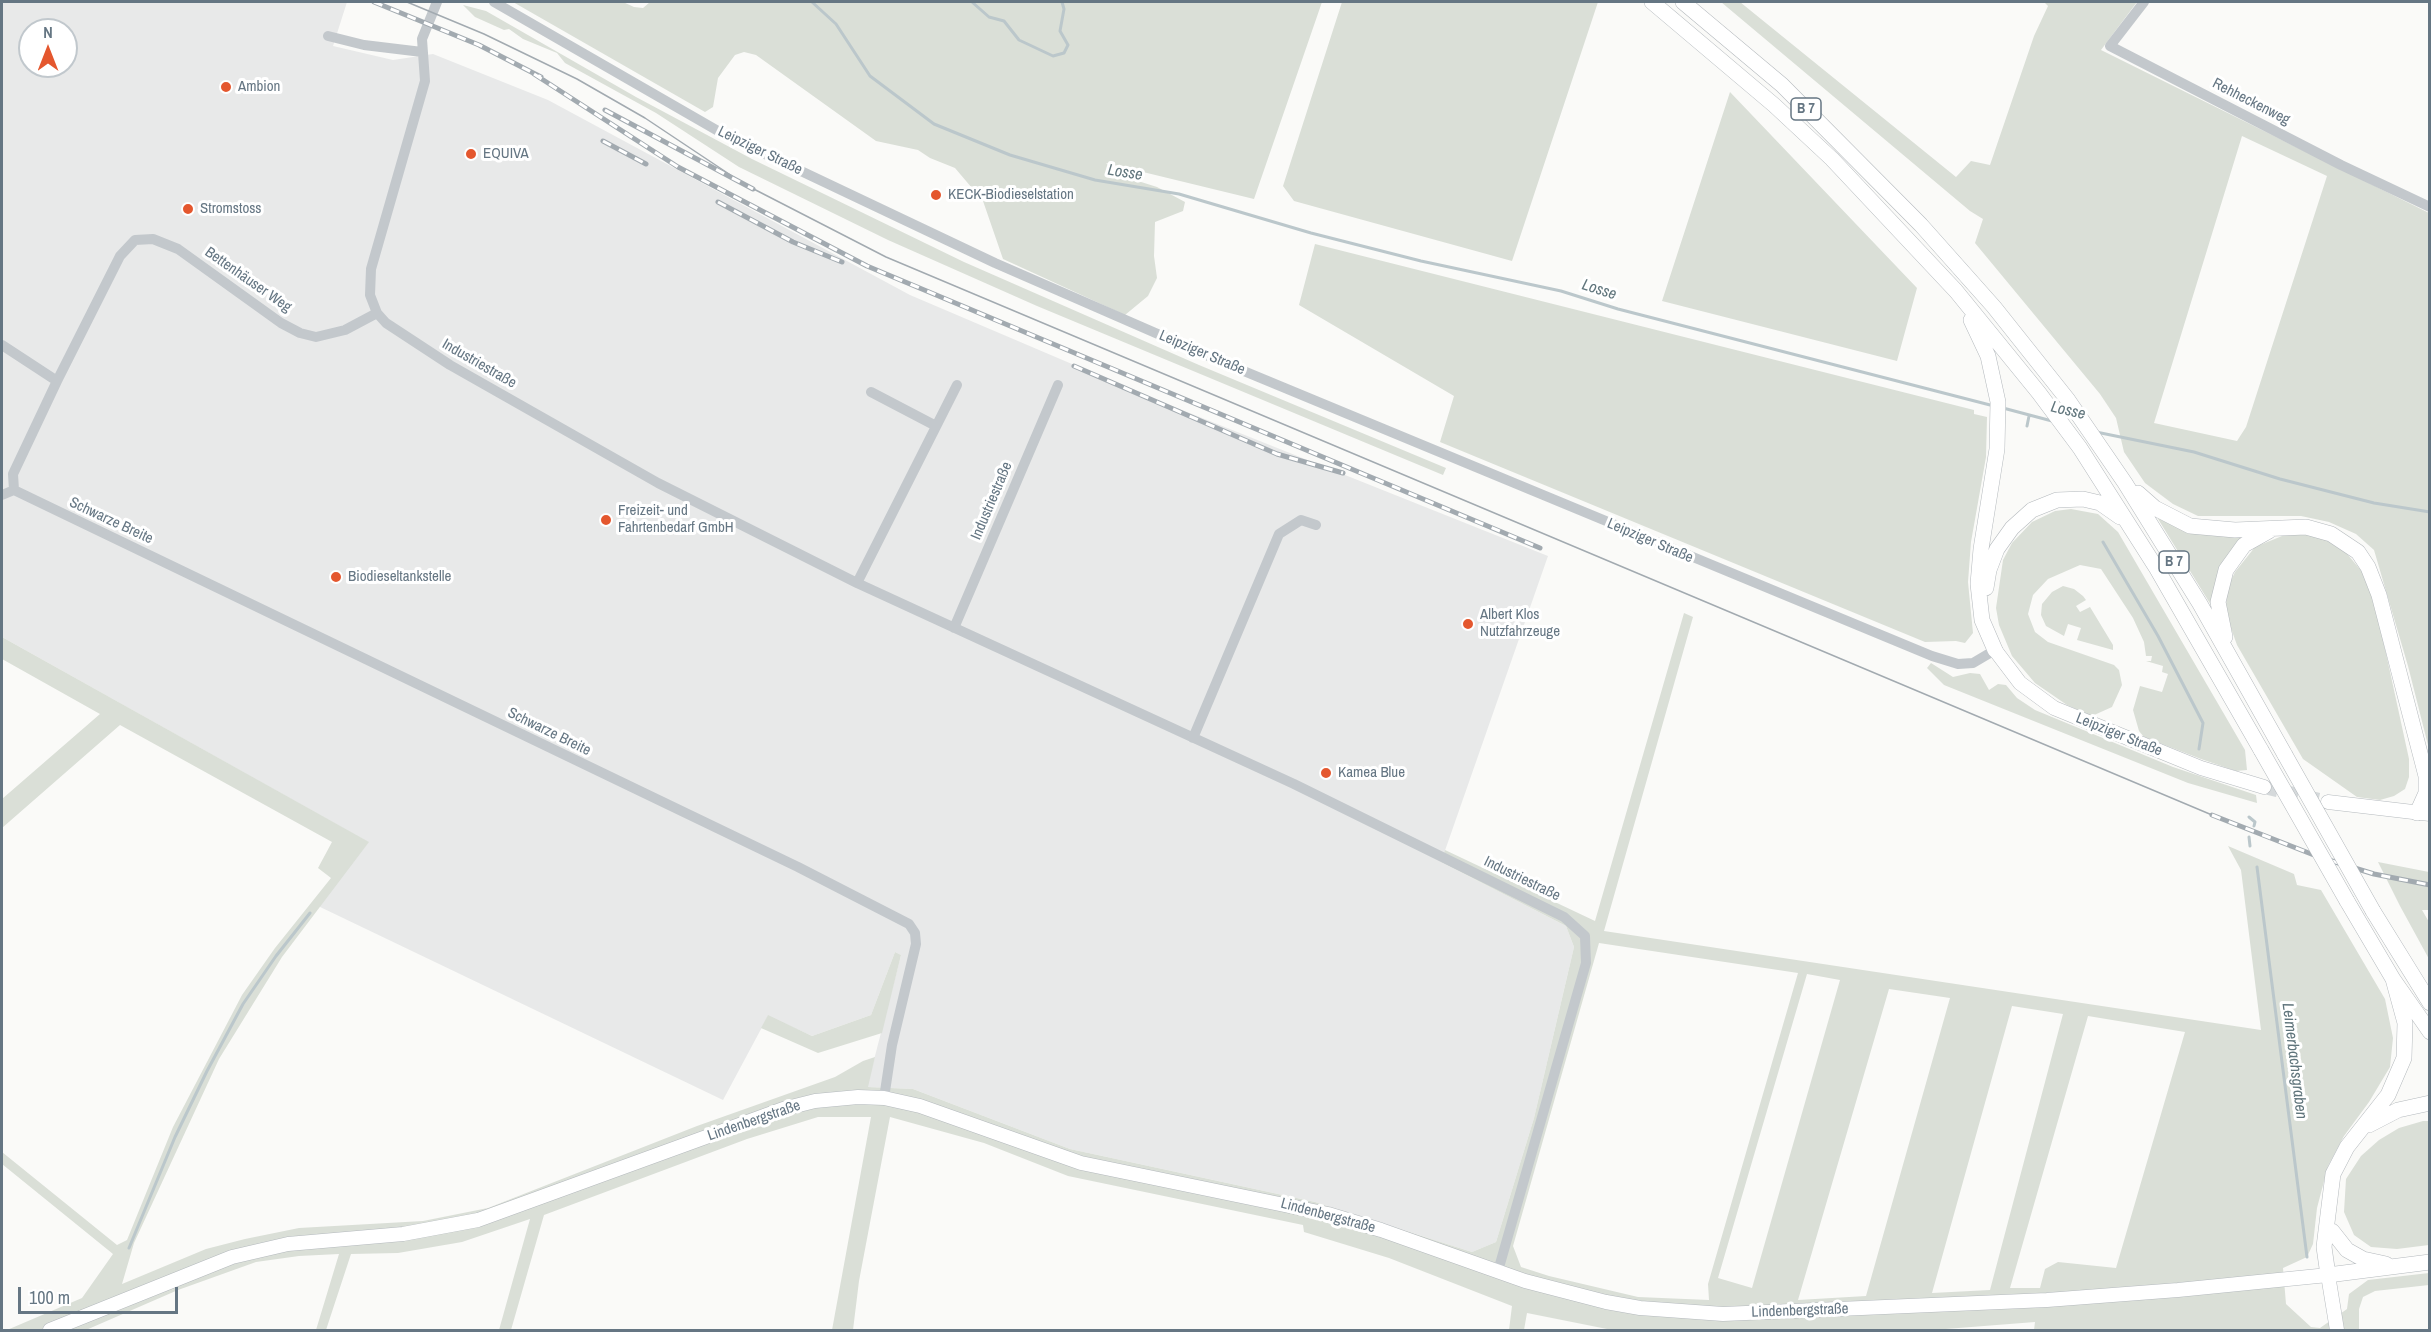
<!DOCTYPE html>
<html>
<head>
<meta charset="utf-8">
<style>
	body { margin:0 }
	#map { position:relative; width:2431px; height:1332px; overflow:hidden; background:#fafaf8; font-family:"Archivo Narrow",sans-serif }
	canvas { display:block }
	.frame { position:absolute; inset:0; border:3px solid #657683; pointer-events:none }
	.north { position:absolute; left:18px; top:18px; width:60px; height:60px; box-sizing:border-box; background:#fff; border:2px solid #c1c8cd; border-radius:50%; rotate:0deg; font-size:16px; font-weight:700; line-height:24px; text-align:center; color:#657683 }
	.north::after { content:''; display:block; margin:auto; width:21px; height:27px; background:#e4572e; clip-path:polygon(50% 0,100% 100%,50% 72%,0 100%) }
	.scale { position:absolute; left:18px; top:1287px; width:160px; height:27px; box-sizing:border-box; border:3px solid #657683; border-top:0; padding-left:8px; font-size:18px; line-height:21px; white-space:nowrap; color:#657683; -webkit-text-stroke:4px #fff; paint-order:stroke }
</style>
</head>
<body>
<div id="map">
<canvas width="2431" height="1332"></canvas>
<div class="frame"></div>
<div class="north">N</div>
<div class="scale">100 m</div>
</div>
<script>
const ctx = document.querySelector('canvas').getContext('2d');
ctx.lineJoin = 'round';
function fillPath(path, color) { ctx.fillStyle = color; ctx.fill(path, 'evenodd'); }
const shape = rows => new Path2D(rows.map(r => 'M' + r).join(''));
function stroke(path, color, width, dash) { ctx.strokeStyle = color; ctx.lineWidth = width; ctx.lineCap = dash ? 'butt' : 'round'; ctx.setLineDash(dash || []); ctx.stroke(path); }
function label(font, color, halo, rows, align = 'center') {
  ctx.font = font + ' "Archivo Narrow",sans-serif'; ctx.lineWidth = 6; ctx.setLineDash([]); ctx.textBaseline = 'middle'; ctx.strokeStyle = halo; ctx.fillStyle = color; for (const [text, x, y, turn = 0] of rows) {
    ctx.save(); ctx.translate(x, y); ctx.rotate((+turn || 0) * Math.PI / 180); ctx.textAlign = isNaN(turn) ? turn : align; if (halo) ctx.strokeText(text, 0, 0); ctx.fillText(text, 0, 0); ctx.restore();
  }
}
fillPath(shape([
	[2,2,347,2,333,46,393,60,433,54,548,100,910,295,1147,396,1548,556,1441,862,1566,926,1574,947,1534,1118,1496,1242,1472,1252,1315,1202,1070,1149,913,1089,867,1087,901,955,895,952,871,1015,812,1036,768,1016,723,1100,318,906,368,842,2,637],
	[30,30,66,30,66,66,30,66]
]), '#e8e9e9');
fillPath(shape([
	[513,2,623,2,634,7,643,8,650,2,1322,2,1254,199,1106,163,1119,175,1157,187,1185,202,1183,211,1155,222,1154,256,1157,278,1148,296,1125,315,1003,259,983,201,955,168,930,158,918,150,876,141,756,55,744,52,735,55,718,78,713,107,705,112],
	[1342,2,1598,2,1512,261,1294,201,1283,186],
	[1721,2,1740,2,1956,177,1971,161,1990,165,2034,36,2048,6,2044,2,2137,2,2101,50,2429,213,2429,749,2408,666,2374,550,2356,534,2329,522,2301,516,2198,516,2173,504,2145,483,2124,452,2116,418,2100,394,1975,243,1983,219,1970,211],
	[2242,136,2327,176,2246,427,2237,441,2154,423],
	[463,5,486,11,636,97,752,159,964,262,1199,365,1446,468,1443,475,1037,306,888,240,739,167,656,113,565,63,557,53,523,39,509,29,504,30,475,17],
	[1730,92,1917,288,1897,361,1662,301],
	[1315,244,1974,410,1974,414,1987,417,1986,457,1971,542,1968,582,1973,633,1965,643,1956,641,1925,642,1440,442,1454,396,1299,305],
	[2071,509,2098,514,2118,532,2245,750,2247,770,2236,771,2201,759,2144,737,2139,731,2133,710,2140,686,2162,692,2168,674,2162,672,2163,666,2146,661,2151,661,2152,656,2146,656,2144,642,2133,618,2101,569,2080,565,2048,579,2033,595,2028,614,2035,632,2048,642,2114,665,2119,670,2122,685,2112,707,2092,716,2067,705,2035,683,2012,656,1999,625,1996,608,2003,560,2012,543,2032,522,2055,511],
	[2155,514,2240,531,2248,540,2214,610],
	[2287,534,2307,534,2325,539,2343,549,2364,574,2377,612,2409,759,2409,777,2405,789,2394,796,2380,800,2357,797,2303,759,2237,645,2228,620,2226,605,2228,587,2235,572,2255,547],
	[2063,586,2074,589,2083,596,2086,600,2076,606,2080,612,2090,607,2113,645,2113,650,2077,640,2081,628,2068,624,2064,636,2046,626,2041,615,2042,604,2052,592],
	[1684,613,1693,617,1604,931,2261,1030,2241,870,2228,846,2294,874,2297,885,2321,890,2385,999,2393,1038,2390,1067,2369,1102,2344,1136,2328,1166,2317,1208,2313,1244,2307,1257,2283,1268,2286,1304,2311,1327,2320,1328,2347,1309,2349,1294,2368,1280,2429,1273,2429,1285,2375,1291,2363,1297,2359,1309,2359,1330,2034,1330,2035,1322,1933,1330,1612,1330,1527,1313,1524,1330,1509,1330,1512,1306,1389,1258,1304,1232,1303,1225,1068,1176,984,1143,890,1117,859,1281,853,1330,832,1330,871,1117,818,1117,747,1139,544,1215,511,1330,499,1330,530,1219,462,1242,398,1253,351,1254,326,1330,316,1330,339,1254,299,1256,256,1262,178,1290,86,1330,7,1330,82,1298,113,1254,2,1164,2,1152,117,1245,127,1240,173,1127,242,995,275,948,331,878,318,868,332,842,120,725,2,828,2,799,100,714,2,659,2,637,369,842,282,957,219,1059,134,1243,122,1284,206,1249,245,1239,299,1228,423,1221,488,1208,697,1126,835,1077,863,1061,875,1057,868,1087,913,1089,1070,1149,1315,1202,1472,1252,1496,1242,1534,1118,1574,947,1566,926,1441,862,1445,850,1595,921],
	[1599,943,1798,973,1708,1284,1709,1300,1638,1297,1549,1276,1521,1267,1513,1246],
	[1807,974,1840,980,1752,1288,1718,1278],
	[1889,989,1950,998,1866,1296,1798,1300],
	[2012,1006,2063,1014,1990,1290,1932,1293],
	[2088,1016,2185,1032,2116,1268,2058,1262,2045,1269,2040,1288,2010,1288],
	[1931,663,1953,677,1970,673,1980,674,1989,690,1998,684,2006,685,2017,698,2035,710,2173,767,2256,795,2257,803,2188,783,1944,685,1927,668],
	[2378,862,2429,872,2429,910,2422,910,2429,922,2429,959,2400,906],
	[895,952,901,955,882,1033,818,1053,761,1028,768,1015,812,1036,871,1015],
	[2423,1121,2429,1121,2429,1245,2397,1249,2371,1247,2354,1235,2344,1212,2346,1179,2361,1156,2379,1140,2399,1128]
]), '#dadfd7');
stroke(shape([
	[812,2,836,24,870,76,934,124,1010,155,1095,180,1179,194,1311,233,1421,261,1561,291,1618,309,1994,406],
	[972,2,989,17,1004,21,1019,40,1053,56,1064,53,1068,45,1060,31,1064,9,1062,2],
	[2003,408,2052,421],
	[2027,426,2029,416],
	[2096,432,2194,452,2280,479,2374,503,2430,512],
	[2103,542,2158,636,2203,723,2199,749],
	[2249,817,2255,822,2254,826],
	[2249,837,2250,846],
	[2257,867,2307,1257],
	[129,1248,175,1137,207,1071,243,1004,276,956,310,913]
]), '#bbc7cb', 3);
stroke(shape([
	[2264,787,2328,802]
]), '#d5d9db', 14, [14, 7]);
const major = shape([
	[1995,650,2020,683,2054,708,2201,768,2264,787],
	[2328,802,2430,814],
	[50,1330,232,1257,288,1244,403,1234,478,1220,783,1109,815,1101,858,1097,884,1098,920,1106,1081,1163,1328,1214,1381,1230,1525,1281,1606,1302,1640,1308,1723,1314,2047,1300,2178,1290,2328,1275,2337,1330]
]);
const highway = shape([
	[1652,2,1774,105,1832,159,1956,291,2039,393,2080,448,2157,569,2261,750],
	[1683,2,1782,85,1921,225,1994,307,2068,400,2125,483,2200,604,2285,755],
	[1971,320,1988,356,1998,402,1997,449,1981,549,1978,584,1982,620,1995,650],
	[2138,493,2155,508,2190,526,2235,530,2306,527,2331,534,2358,552,2368,567,2379,595,2426,776,2426,793,2417,813],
	[1986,588,1989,570,1997,549,2012,528,2032,510,2057,500,2083,499,2100,503,2120,517],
	[2225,637,2218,602,2226,570,2244,545,2269,531],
	[2347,901,2393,979,2430,1032],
	[2373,911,2430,1003],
	[2369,1125,2398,1110,2430,1103],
	[2332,1231,2347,1250,2363,1259,2386,1264],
	[2328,1275,2324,1247,2333,1174,2347,1147,2388,1095,2404,1058,2405,1023,2393,979],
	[2328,1275,2430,1262]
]);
stroke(major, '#b5babe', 15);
stroke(highway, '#b4b9bd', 16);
stroke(shape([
	[437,2,422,39,425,81,371,269,370,295,377,313,386,323,450,365,658,483,857,583,1294,784,1564,917,1585,936,1586,963,1498,1271],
	[494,2,725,135,995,263,1222,362,1932,656,1958,664,1973,663,1995,650],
	[2144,2,2110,46,2341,165,2430,207],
	[328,36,364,45,422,52],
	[2,345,57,381],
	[871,392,936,426],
	[14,490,798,867,909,924,915,933,916,944,892,1045,884,1098],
	[2,495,14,490,13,474,57,381,120,256,135,240,153,239,178,249,281,323,300,333,316,337,345,330,377,313],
	[857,583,957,385],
	[954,628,1058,385],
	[1193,738,1279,534,1301,520,1316,525]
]), '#c3c8cc', 10);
stroke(major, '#fff', 14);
stroke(highway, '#fff', 15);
stroke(shape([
	[407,2,484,34,577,79,645,118,744,184,886,257,2212,815]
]), '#a2aab0', 1.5);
const rail = shape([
	[374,2,479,45,541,77],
	[534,74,678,167,867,266,1540,548],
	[605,110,753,189],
	[603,141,646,164],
	[718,202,793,242,842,262],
	[1074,366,1277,454,1343,473],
	[2212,815,2319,857,2374,874,2430,885]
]);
stroke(rail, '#a2aab0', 5);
stroke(rail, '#fff', 3, [9]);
const highwayBridge = shape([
	[2261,750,2347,901],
	[2285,755,2373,911]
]);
stroke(highwayBridge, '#b4b9bd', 16, []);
stroke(highwayBridge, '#fff', 15);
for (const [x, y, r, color] of [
	[226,87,6,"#e4572e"],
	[471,154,6,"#e4572e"],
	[936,195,6,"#e4572e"],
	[188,209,6,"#e4572e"],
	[606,520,6,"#e4572e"],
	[336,577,6,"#e4572e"],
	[1468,624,6,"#e4572e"],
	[1326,773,6,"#e4572e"]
]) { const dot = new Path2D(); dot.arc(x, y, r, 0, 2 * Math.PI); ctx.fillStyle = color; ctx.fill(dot); stroke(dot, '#fff', 2); }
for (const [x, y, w] of [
	[1806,109,30],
	[2174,562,30]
]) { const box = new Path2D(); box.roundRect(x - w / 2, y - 11, w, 22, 4.5); ctx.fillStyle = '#fff'; ctx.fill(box); stroke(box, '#657683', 1.5); }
label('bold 14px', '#657683', null, [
	["B 7",1806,109],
	["B 7",2174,562]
]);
label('15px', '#657683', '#fff', [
	["Ambion",238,87],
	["EQUIVA",483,154],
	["KECK-Biodieselstation",948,195],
	["Stromstoss",200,209],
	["Freizeit- und",618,511],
	["Fahrtenbedarf GmbH",618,528],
	["Biodieseltankstelle",348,577],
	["Albert Klos",1480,615],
	["Nutzfahrzeuge",1480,632],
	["Kamea Blue",1338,773]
], 'left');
label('15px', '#657683', '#fff', [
	["Rehheckenweg",2251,102,27],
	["Leipziger Straße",760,151,26],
	["Bettenhäuser Weg",248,280,35],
	["Leipziger Straße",1202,353,23],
	["Industriestraße",479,364,30],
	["Industriestraße",992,501,-67],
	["Schwarze Breite",111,521,25],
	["Leipziger Straße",1650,541,23],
	["Schwarze Breite",549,732,26],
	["Leipziger Straße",2119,735,22],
	["Industriestraße",1522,879,26],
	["Lindenbergstraße",754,1121,-19],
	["Lindenbergstraße",1328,1216,15],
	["Lindenbergstraße",1800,1311,-2]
]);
label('italic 16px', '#60757c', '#fff', [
	["Losse",1125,173,9],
	["Losse",1599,290,18],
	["Losse",2068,411,13],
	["Leimerbachsgraben",2294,1061,83]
]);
</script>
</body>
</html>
